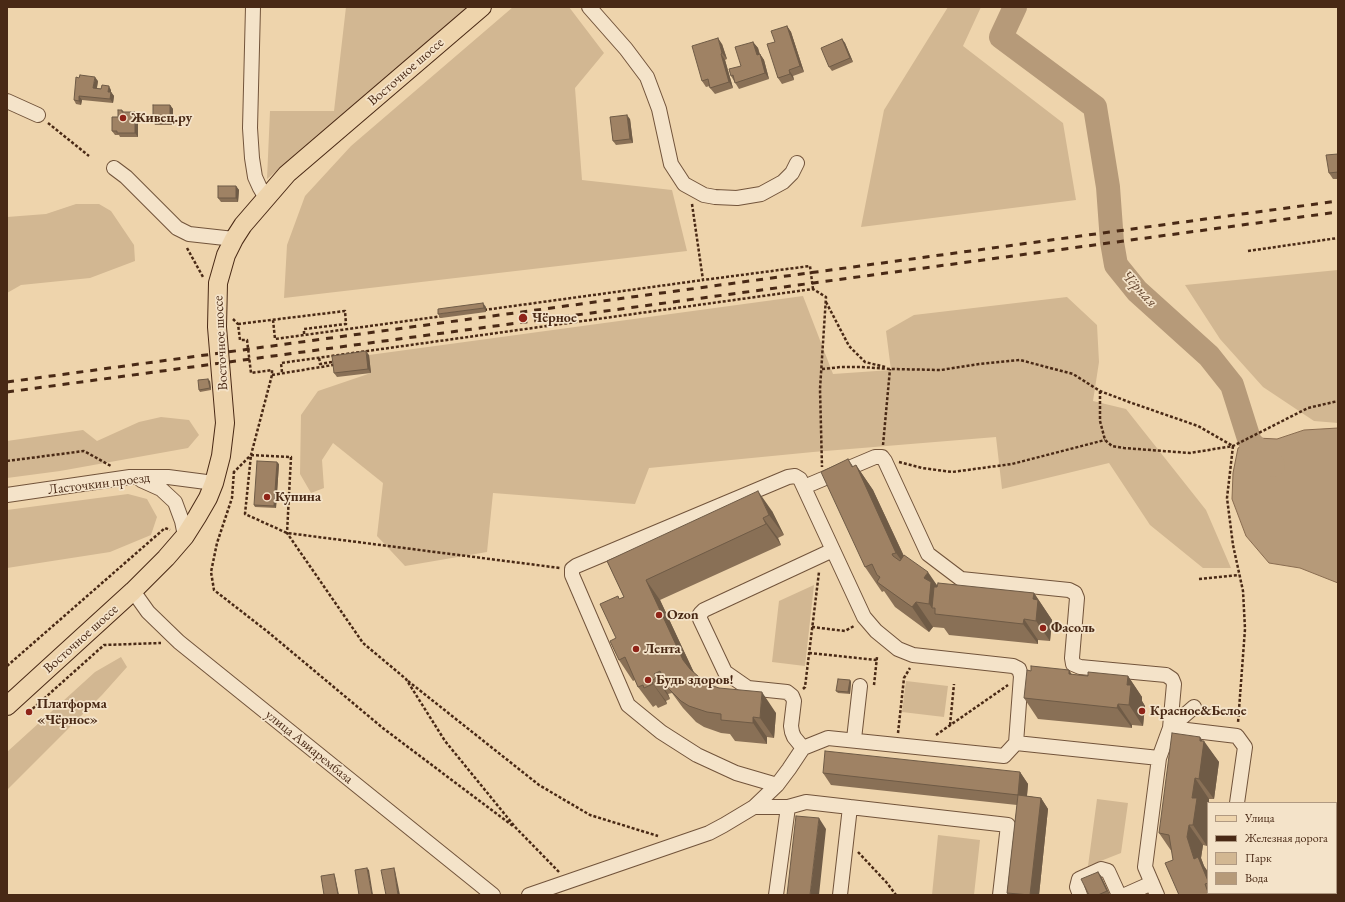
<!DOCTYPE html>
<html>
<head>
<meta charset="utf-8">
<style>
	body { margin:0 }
	#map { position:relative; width:1345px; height:902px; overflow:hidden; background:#eed4ac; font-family:"EB Garamond",serif }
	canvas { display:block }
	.frame { position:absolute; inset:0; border:8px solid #492915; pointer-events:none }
	.legend { position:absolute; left:1207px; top:802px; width:130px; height:92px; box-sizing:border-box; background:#f4e3c9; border:1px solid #b09981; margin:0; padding:5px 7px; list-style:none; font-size:12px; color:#492915 }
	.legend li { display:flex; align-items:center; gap:8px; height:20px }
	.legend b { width:20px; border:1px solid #b09981 }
</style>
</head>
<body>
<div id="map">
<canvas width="1345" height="902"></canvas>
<div class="frame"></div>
<ul class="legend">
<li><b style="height:5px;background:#eed4ac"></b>Улица</li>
<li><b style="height:5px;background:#492915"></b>Железная дорога</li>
<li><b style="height:11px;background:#d2b792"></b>Парк</li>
<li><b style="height:11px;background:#b69a79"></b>Вода</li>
</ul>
</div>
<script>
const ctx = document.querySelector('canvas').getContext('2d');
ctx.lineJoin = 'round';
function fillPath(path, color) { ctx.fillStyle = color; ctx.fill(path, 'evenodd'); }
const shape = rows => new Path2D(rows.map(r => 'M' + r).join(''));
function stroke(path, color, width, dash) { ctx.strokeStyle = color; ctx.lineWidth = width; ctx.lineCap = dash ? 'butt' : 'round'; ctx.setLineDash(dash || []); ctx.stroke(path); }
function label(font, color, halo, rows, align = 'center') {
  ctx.font = font + ' "EB Garamond",serif'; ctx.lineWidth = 3.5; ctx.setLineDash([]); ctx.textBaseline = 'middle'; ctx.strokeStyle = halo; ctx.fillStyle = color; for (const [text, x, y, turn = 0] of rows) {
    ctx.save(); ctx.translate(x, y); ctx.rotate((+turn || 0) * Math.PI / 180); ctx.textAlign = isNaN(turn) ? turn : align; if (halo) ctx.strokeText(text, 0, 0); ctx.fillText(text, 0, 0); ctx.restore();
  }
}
fillPath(shape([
	[346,7,470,7,267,179,270,111,334,111],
	[513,7,569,7,604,53,575,88,582,180,672,190,687,251,284,298,287,245,305,196,351,146],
	[948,7,981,7,963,46,1063,123,1076,200,861,227,884,110],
	[76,204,99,204,111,211,134,245,135,261,90,278,21,285,7,293,7,217,46,214],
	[1338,270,1338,423,1314,421,1263,387,1220,339,1185,285],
	[803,296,833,374,891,370,886,331,914,315,1067,297,1097,325,1099,362,1093,401,1126,409,1206,510,1231,568,1203,568,1150,525,1109,463,1002,489,996,437,813,452,649,468,635,504,493,493,487,552,405,566,377,536,383,483,333,443,322,460,324,488,311,493,300,474,301,415,318,391,371,373,369,355],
	[161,417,189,420,199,435,188,448,60,471,7,478,7,441,83,430,97,441,139,422],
	[128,494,147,499,157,517,151,535,110,552,7,568,7,510],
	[814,585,805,666,772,662,779,601],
	[121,657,127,667,102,695,7,790,7,752,95,672],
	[906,681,948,686,944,717,902,712],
	[1097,799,1128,803,1121,853,1088,866],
	[938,835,980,840,974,895,932,895]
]), '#d2b792');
const water = shape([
	[1338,428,1338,583,1300,568,1269,563,1246,536,1232,499,1233,473,1238,448,1257,438,1277,439,1304,430,1338,428]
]);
fillPath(water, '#b69a79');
stroke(water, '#8a6d51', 1);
stroke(shape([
	[1015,7,1001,37,1095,107,1108,187,1112,242,1116,265,1137,291,1209,356,1232,385,1250,442,1273,465]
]), '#b69a79', 24);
const minor = shape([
	[253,7,250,128,252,158,255,177,260,188,266,198],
	[589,7,626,49,647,77,659,109,671,164,684,184,704,195,715,197,737,198,761,194,783,182,792,173,797,163],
	[7,101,38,115],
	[114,168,126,177,177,228,189,234,234,239],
	[141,480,161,489,175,502,182,521,185,536],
	[804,487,875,457,882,457,885,461,928,554,961,579,1069,590,1075,593,1077,598,1072,658,1073,664,1080,667,1166,675,1172,679,1174,684,1170,728,1159,758,1145,867,1157,895],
	[7,495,130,477,168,477,214,483],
	[133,591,148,612,179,642,493,895],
	[1170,728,1237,736,1245,747,1237,803],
	[1170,728,1194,707],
	[854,739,860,686],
	[803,748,794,737,792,732,791,726,794,701,792,696,787,692,748,688,725,672,700,619,700,614,704,610,833,550],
	[777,785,736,773,697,755,661,732,628,705,572,575,572,569,576,566,788,477,795,476,800,479,864,617,876,631,898,649,913,655,1013,666,1019,669,1021,676,1016,743],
	[754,807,788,807,806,802,1008,825,1000,895],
	[1247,893,1247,895],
	[529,895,709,833,724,825,754,807,777,785,789,769,803,748,828,738,1004,756,1016,743,1159,758],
	[776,895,788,807],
	[840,895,850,807],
	[1080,895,1077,887,1079,879,1101,869,1108,871,1119,895],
	[1125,895,1152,883]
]);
const major = shape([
	[7,706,133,591,166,558,185,536,197,517,208,498,214,483,221,456,225,423,217,327,218,283,226,255,234,239,243,225,287,174,482,7]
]);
stroke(minor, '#72543b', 16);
stroke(major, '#492915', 20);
stroke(shape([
	[48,123,89,156],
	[692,204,703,280,810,266,813,289],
	[187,248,203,277],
	[1248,251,1338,238],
	[826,302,849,346,865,362,885,367],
	[484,310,703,280],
	[233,319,238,324,240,340,247,340,251,373,272,370,272,375,251,455,234,472],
	[273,320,275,339,443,316],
	[238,324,345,311,346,324,304,329,304,335],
	[822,369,841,367,861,367,891,369,941,370,979,364,1020,360,1073,374,1100,391,1129,402,1198,426,1233,446],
	[282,372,281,363,813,289,826,297,820,389,822,467],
	[272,375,333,365,332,362,320,364,319,357],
	[1100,391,1100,421,1105,440,1112,446,1124,448,1190,453,1233,446,1308,408,1338,401],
	[883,445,890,369],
	[1233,446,1227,498,1233,545,1243,591,1245,629,1238,723],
	[7,461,84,451,111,466],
	[899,462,922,468,952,472,1012,464,1105,440],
	[234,471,232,498,217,543,211,572,214,590,268,632,384,729,513,826],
	[1199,579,1239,575],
	[812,627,845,631,854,626],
	[809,653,877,660],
	[7,666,165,528,170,530],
	[408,681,539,785,590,815,658,836],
	[874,685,877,657],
	[803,689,805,687,819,572],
	[29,712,104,645,161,643],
	[950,725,954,684],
	[898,733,904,678,910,668],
	[936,735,1008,685],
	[858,852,887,883,896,895],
	[559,872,516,828,445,741,406,679,363,643,287,533,291,457,251,455,245,514,287,533,560,568]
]), '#492915', 2.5, [3, 2]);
stroke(minor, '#f4e3c9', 14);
stroke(major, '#eed4ac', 18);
stroke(shape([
	[7,382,1338,201],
	[7,392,1338,212]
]), '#492915', 3, [7, 7]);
fillPath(shape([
	[787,26,791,32,804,72,793,76,794,80,782,84,778,78,775,42],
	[842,39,845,43,853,62,832,71,829,67],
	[753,42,758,48,760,54,764,60,769,79,739,89,731,76,741,66],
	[722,44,727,59,725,60,733,88,715,94,710,88,710,86,706,87,702,81],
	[98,81,97,88,111,90,111,92,114,96,113,103,82,100,81,105,76,104,74,100],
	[170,105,173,109,173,125,155,125,153,121],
	[122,110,124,112,138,116,138,137,120,137,119,135,115,135,112,131],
	[630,119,633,143,616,145,613,141],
	[1338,154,1338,179,1333,179,1329,173],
	[236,186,239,190,238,202,221,202,218,198],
	[486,307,486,312,441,318,438,314],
	[369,355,371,373,337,377,334,373],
	[210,381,211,390,200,392,199,390],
	[279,464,276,508,255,507,254,505],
	[856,465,873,490,904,556,938,586,1034,593,1052,620,1050,641,1038,640,1038,644,949,635,944,628,933,627,929,632,895,607,884,591,882,592,865,567],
	[772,511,784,535,778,538,781,545,660,600,694,673,699,677,708,684,776,713,774,738,767,737,767,744,735,741,730,734,721,733,704,727,696,722,683,708,672,693,668,694,670,699,666,701,667,704,658,708,656,705,653,707,638,687,635,680,633,681,619,660,616,638,620,599,624,597,607,561],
	[1072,675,1088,676,1128,676,1142,697,1142,701,1145,706,1143,726,1132,725,1132,728,1038,719,1024,698],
	[850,680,851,682,850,694,838,693,836,691],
	[1203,741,1219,762,1214,799,1209,799,1209,803,1208,803,1207,813,1208,814,1207,846,1203,845,1201,858,1204,866,1208,872,1208,893,1219,893,1220,895,1179,895,1172,852,1159,833],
	[1020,772,1028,784,1027,796,1041,798,1048,809,1039,895,1009,895,1007,893,1017,805,831,785,823,773],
	[1098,872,1101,876,1110,895,1089,895]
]), '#897056');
fillPath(shape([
	[787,26,791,32,804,72,800,66],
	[718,38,722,44,727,59,722,53],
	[842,39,845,43,853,62,850,58],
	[753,42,758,48,761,61,757,55],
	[721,54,725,60,733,88,729,82],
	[760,54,764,60,769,79,765,73],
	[789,70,793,76,794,80,790,74],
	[95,77,98,81,96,92,93,88],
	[109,86,111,90,111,96,108,92],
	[111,92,114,96,113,103,110,99],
	[79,96,82,100,81,105,79,101],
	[170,105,173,109,173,125,170,121],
	[135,112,138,116,138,137,135,133],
	[627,115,630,119,633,143,630,139],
	[236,186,239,190,238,202,236,198],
	[483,303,486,307,486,312,484,308],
	[366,351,369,355,371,373,368,369],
	[208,379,210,381,211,390,210,388],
	[848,459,863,481,856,465,873,490,914,578,896,553],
	[277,462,279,464,276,508,274,506],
	[758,491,772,511,784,535,769,515],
	[763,518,778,538,781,545,766,524],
	[928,572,945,597,935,608,932,608,929,604,924,578],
	[646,580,660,600,698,681,683,660],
	[1034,593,1052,620,1050,641,1036,621,1033,599],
	[916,602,933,627,929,632,912,607],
	[1024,619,1038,640,1038,644,1023,624],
	[1069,670,1083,691,1069,674],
	[654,674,668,694,670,699,656,678],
	[1128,676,1142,697,1142,701,1145,706,1143,726,1129,705,1127,685],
	[850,680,851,682,850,694,848,692],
	[651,681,666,701,667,704,653,684],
	[762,692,776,713,774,738,760,718],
	[1118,704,1132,725,1132,728,1117,708],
	[753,717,767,737,767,744,753,723],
	[1200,737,1204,743,1204,741,1219,762,1214,799,1199,779],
	[1020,772,1028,784,1026,806,1018,795],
	[1195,778,1209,799,1209,803,1208,803,1207,813,1208,814,1207,846,1193,825,1192,798],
	[1041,798,1048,809,1039,895,1030,895],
	[819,818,826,829,819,895,810,895],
	[1189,825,1203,845,1201,858,1204,866,1208,872,1208,881,1194,859,1187,837],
	[367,868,369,870,373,895,372,895],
	[394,868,395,870,400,895,398,895],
	[1098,872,1101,876,1110,895,1107,891],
	[334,874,335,876,339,895,338,895]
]), '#6f5b46');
const building = shape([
	[787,26,800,66,789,70,790,74,778,78,767,44,775,42,771,31,787,26],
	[718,38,722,53,721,54,729,82,710,88,708,79,702,81,692,46,718,38],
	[842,39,850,58,829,67,821,48,842,39],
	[753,42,757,55,760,54,765,73,735,83,733,75,731,76,729,69,741,66,735,47,753,42],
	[80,75,95,77,93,88,101,89,102,85,109,86,108,92,111,92,110,99,79,96,79,101,74,100,76,77,79,78,80,75],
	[153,105,170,105,170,121,153,121,153,105],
	[118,110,122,110,122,112,135,112,135,133,117,133,117,131,112,131,112,117,118,117,118,110],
	[627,115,630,139,613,141,610,117,627,115],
	[1338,154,1338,172,1329,173,1326,155,1338,154],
	[218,186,236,186,236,198,218,198,218,186],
	[483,303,484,308,438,314,438,309,483,303],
	[366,351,368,369,334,373,332,356,366,351],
	[208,379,210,388,199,390,198,380,208,379],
	[848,459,852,467,856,465,896,553,892,554,893,556,900,561,904,555,928,572,924,578,931,582,929,604,916,602,912,607,877,582,880,577,877,575,872,564,865,567,821,472,848,459],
	[257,461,277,462,274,506,254,505,257,461],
	[758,491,769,515,763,518,766,524,646,580,683,660,690,669,699,677,708,684,719,688,762,692,760,718,753,717,753,723,721,720,721,714,707,712,689,706,681,701,668,688,660,671,654,674,656,678,651,681,653,684,644,688,643,685,638,687,625,657,619,660,610,641,616,638,600,604,618,596,619,599,624,597,607,561,758,491],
	[938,583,1034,593,1033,599,1038,600,1036,621,1024,619,1023,624,935,614,935,608,932,608,934,587,937,587,938,583],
	[1031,666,1069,670,1069,674,1088,676,1088,672,1128,676,1127,685,1131,685,1129,705,1118,704,1117,708,1024,698,1027,670,1031,671,1031,666],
	[838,679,850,680,848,692,836,691,838,679],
	[1172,733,1200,737,1200,741,1204,741,1199,779,1195,778,1192,798,1197,798,1193,825,1189,825,1187,837,1194,859,1198,857,1208,881,1208,883,1205,884,1209,895,1179,895,1165,863,1173,860,1169,835,1159,833,1172,733],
	[825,751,1020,772,1018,795,823,773,825,751],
	[1018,795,1041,798,1030,895,1007,893,1018,795],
	[796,816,819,818,810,895,787,895,796,816],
	[367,868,372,895,359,895,355,870,367,868],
	[394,868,398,895,386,895,381,870,394,868],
	[1098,872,1107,891,1098,895,1089,895,1081,879,1098,872],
	[334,874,338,895,324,895,321,876,334,874]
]);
fillPath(building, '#9f8264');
stroke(building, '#6f5b46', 1);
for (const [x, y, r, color] of [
	[123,118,4,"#8f2418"],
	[523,318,5,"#8f2418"],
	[267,497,4,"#8f2418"],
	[659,615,4,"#8f2418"],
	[1043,628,4,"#8f2418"],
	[636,649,4,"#8f2418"],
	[648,680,4,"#8f2418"],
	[1142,711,4,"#8f2418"],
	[29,712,4,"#8f2418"]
]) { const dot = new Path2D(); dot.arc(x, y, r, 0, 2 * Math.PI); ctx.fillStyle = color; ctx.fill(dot); stroke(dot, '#f4e3c9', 1.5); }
label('14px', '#492915', '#f4e3c9', [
	["Восточное шоссе",406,72,-41],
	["Восточное шоссе",221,343,-93],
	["Ласточкин проезд",99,484,-7],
	["Восточное шоссе",81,639,-42],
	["улица Авиарембаза",309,747,39]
]);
label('bold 14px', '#492915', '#f4e3c9', [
	["Живец.ру",131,118],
	["Чёрное",532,318],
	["Купина",275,497],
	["Ozon",667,615],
	["Фасоль",1051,628],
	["Лента",644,649],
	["Будь здоров!",656,680],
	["Платформа",37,704],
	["«Чёрное»",37,720],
	["Красное&Белое",1150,711]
], 'left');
label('italic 15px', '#64452e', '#f4e3c9', [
	["Чёрная",1139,289,47]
]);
</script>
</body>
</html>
